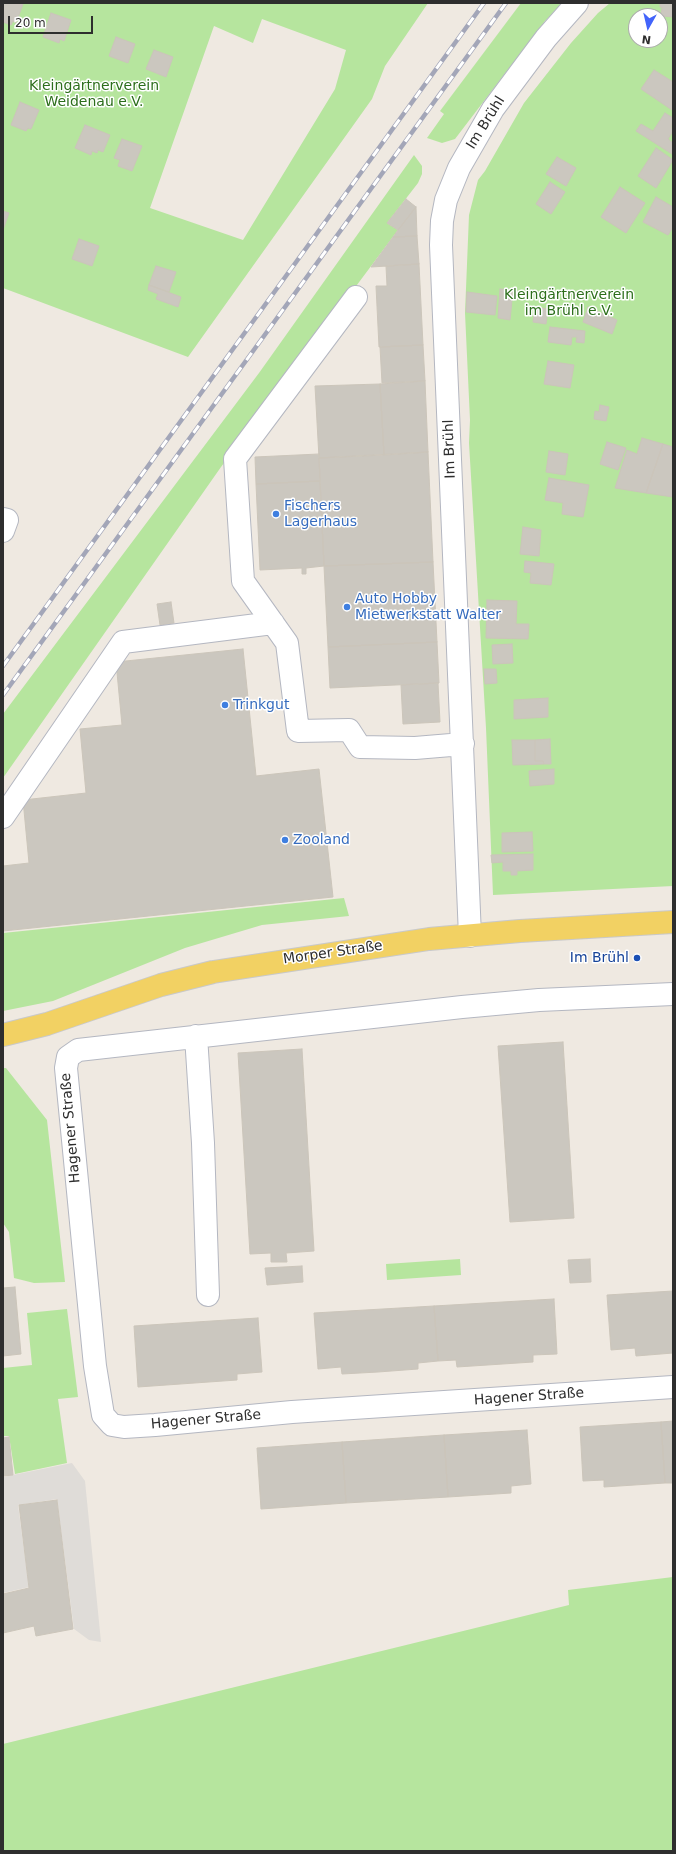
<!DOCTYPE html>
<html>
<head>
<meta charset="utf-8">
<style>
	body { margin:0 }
	#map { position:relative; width:676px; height:1854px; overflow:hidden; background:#efe9e1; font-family:"DejaVu Sans",sans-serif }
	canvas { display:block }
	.frame { position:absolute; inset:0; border:4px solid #2e2e2e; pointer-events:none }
	.north { position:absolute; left:628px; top:8px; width:40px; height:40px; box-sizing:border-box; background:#fff; border:1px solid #ababab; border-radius:50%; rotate:188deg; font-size:11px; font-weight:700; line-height:16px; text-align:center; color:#2e2e2e }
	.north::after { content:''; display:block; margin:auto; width:14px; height:18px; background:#4264fb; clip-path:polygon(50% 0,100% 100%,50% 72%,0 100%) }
	.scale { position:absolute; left:8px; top:16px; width:85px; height:18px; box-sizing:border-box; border:2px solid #2e2e2e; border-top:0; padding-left:5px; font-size:12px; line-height:14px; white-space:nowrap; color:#2e2e2e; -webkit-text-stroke:3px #fff; paint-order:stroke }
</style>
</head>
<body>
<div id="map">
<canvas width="676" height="1854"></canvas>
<div class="frame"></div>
<div class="north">N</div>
<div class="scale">20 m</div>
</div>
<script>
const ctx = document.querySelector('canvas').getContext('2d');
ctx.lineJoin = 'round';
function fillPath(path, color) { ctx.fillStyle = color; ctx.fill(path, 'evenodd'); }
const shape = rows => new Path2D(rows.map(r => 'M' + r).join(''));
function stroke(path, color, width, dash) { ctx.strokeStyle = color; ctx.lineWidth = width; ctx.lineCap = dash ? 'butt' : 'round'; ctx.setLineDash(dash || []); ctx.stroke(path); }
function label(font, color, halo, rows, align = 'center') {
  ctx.font = font + ' "DejaVu Sans",sans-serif'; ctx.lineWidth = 3; ctx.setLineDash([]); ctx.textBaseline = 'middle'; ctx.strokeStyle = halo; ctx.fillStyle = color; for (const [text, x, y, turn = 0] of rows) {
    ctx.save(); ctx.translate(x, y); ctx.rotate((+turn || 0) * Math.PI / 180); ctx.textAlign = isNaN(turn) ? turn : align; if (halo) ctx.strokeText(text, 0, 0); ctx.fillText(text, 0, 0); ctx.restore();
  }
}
fillPath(shape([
	[3,3,428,3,385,66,372,99,188,357,3,288],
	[262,19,346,50,335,89,243,240,150,208,214,26,253,43],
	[521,3,562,3,545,21,455,139,442,143,427,138,444,114,440,111],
	[610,3,673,3,673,886,493,895,486,728,469,443,470,420,465,313,469,215,478,180,485,171,524,103,571,43,598,13],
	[636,16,660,16,660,40,636,40],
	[414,155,422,166,422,174,418,183,387,223,398,230,221,467,3,778,3,714,259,373],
	[344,898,349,916,262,925,185,948,53,1001,3,1011,3,933],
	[3,1068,6,1068,47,1120,65,1282,34,1283,14,1278,9,1232,3,1223],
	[460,1259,461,1275,387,1280,386,1264],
	[67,1309,78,1397,58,1399,67,1463,15,1474,9,1436,3,1436,3,1368,32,1365,27,1313],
	[673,1577,673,1851,3,1851,3,1744,569,1605,568,1590]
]), '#b6e59e');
fillPath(shape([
	[72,1463,85,1481,101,1642,89,1640,74,1629,57,1499,18,1505,29,1587,3,1593,3,1477]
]), '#dfdcd8');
const building = shape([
	[3,3,23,4,16,23,13,21,11,25,3,22,3,3],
	[660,3,673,3,673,17,661,16,662,7,660,7,660,3],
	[51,13,71,20,64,41,60,39,59,43,43,37,51,13],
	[116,37,135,44,128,63,109,56,116,37],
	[154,50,173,57,166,77,146,69,154,50],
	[654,70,673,82,672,110,641,89,654,70],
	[20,102,39,110,31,129,28,128,26,131,11,125,20,102],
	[665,113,673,118,671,127,673,131,668,139,673,143,672,154,636,131,641,124,653,131,665,113],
	[85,125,110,135,103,152,98,150,97,153,92,151,91,155,75,148,85,125],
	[122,139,142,146,132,171,118,166,120,160,114,158,122,139],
	[656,148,673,160,656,188,638,176,656,148],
	[557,157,576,168,566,186,546,174,557,157],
	[550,182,565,192,551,214,536,204,550,182],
	[620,187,645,203,626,233,601,217,620,187],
	[656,197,673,207,673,227,668,235,643,222,656,197],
	[406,199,416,207,398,230,387,223,406,199],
	[416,207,417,236,393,237,398,230,416,207],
	[3,211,9,213,3,230,3,211],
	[417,236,419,264,371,267,393,237,417,236],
	[79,239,99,246,92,266,72,259,79,239],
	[419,264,423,345,379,347,376,286,387,286,386,266,419,264],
	[156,266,176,272,169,292,149,285,156,266],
	[149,285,181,297,178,307,156,299,158,294,148,290,149,285],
	[500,289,513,290,510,320,498,318,500,289],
	[467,292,497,296,495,315,466,312,467,292],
	[535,307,548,309,546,324,533,322,535,307],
	[588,307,617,320,612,334,583,322,588,307],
	[550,327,585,331,584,343,576,342,577,337,572,337,571,345,548,342,550,327],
	[423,345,425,381,382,383,380,347,423,345],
	[548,361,574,365,570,388,544,384,548,361],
	[425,381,428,452,384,455,380,384,425,381],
	[380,384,384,455,319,458,315,386,380,384],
	[600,405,609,407,606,421,594,419,595,411,599,412,600,405],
	[642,438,663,444,646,493,615,488,627,450,637,454,642,438],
	[607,442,626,448,618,470,600,464,607,442],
	[663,444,673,447,673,497,646,493,663,444],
	[549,451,568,454,565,475,546,472,549,451],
	[428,452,433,562,324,566,319,458,428,452],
	[319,454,320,481,256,484,255,457,319,454],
	[549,478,589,485,583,517,562,514,563,503,545,500,549,478],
	[320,481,324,566,306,568,306,574,302,574,302,568,260,570,256,484,320,481],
	[523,527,541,530,539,556,520,554,523,527],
	[525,561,554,564,551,585,530,583,531,573,524,572,525,561],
	[433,562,437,642,328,647,324,566,433,562],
	[487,600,517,601,516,624,529,624,528,639,486,638,487,600],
	[171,602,174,623,160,625,157,604,171,602],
	[437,642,439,683,330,688,328,647,437,642],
	[512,644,513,663,493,664,492,645,512,644],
	[243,649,256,776,319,769,333,897,3,931,3,866,29,863,23,800,86,793,80,729,122,725,116,662,243,649],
	[484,669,496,669,497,683,485,684,484,669],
	[438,683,440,722,403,724,401,685,438,683],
	[548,698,548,717,514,719,514,700,548,698],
	[550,739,551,764,544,764,543,761,535,761,535,740,550,739],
	[512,740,535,740,535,761,543,761,544,764,513,765,512,740],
	[554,769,554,784,530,786,529,771,554,769],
	[532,832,533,851,502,852,502,833,532,832],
	[533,854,533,870,517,871,517,875,511,875,511,871,503,871,503,862,492,863,491,855,533,854],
	[563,1042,574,1218,510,1222,498,1046,563,1042],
	[302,1049,314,1251,286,1253,287,1262,271,1262,271,1253,250,1254,238,1053,302,1049],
	[590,1259,591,1282,570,1283,568,1260,590,1259],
	[302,1266,303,1282,267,1285,265,1268,302,1266],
	[15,1287,21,1354,3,1356,3,1288,15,1287],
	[673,1291,673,1353,636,1356,635,1348,611,1350,607,1295,673,1291],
	[554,1299,557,1354,533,1355,533,1362,457,1367,456,1360,438,1361,434,1306,554,1299],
	[434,1306,438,1361,418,1363,418,1369,378,1372,342,1374,341,1367,318,1369,314,1313,434,1306],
	[258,1318,262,1372,237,1374,237,1380,138,1387,134,1326,258,1318],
	[673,1421,673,1483,665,1483,661,1422,673,1421],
	[661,1422,665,1483,604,1487,604,1480,583,1481,580,1427,661,1422],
	[527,1430,531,1484,511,1486,511,1493,448,1497,444,1435,527,1430],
	[444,1435,448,1497,346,1503,342,1442,444,1435],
	[9,1437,13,1475,3,1476,3,1438,9,1437],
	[342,1442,346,1503,261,1509,257,1448,342,1442],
	[57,1500,73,1629,36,1636,34,1626,3,1633,3,1594,29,1588,19,1505,57,1500]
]);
fillPath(building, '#cbc7bf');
stroke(building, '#cbc5ba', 1);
const minor = shape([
	[356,297,235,459,243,581,287,643,298,731,349,730,360,747,415,748,463,744],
	[3,519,7,520,3,531],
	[3,817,123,642,273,623],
	[470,936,441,245,442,221,446,200,459,168,493,109,546,38,577,3],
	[673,994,539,1000,462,1007,78,1050,68,1057,66,1068,95,1366,103,1415,112,1425,124,1427,155,1425,292,1412,673,1387],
	[196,1036,203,1143,208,1295]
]);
const major = shape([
	[3,1035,47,1024,161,985,213,972,429,939,520,931,673,922]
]);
stroke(minor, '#b4b7c1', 24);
stroke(major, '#c9c9c9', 24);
stroke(minor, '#fff', 22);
stroke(major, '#f2d163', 22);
const rail = shape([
	[3,666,484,3],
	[3,695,506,3]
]);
stroke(rail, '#a3a6b8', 4.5);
stroke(rail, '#fff', 3, [9]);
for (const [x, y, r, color] of [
	[276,514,4,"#3f7fe0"],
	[347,607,4,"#3f7fe0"],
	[225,705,4,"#3f7fe0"],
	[285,840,4,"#3f7fe0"],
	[637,958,4,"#1a4fb4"]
]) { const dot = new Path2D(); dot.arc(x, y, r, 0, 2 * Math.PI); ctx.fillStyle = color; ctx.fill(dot); stroke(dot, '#fff', 1.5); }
label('14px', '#2c6e1b', '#fff', [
	["Kleingärtnerverein",94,86],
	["Weidenau e.V.",94,102],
	["Kleingärtnerverein",569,295],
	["im Brühl e.V.",569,311]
]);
label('14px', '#2e2e2e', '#fff', [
	["Im Brühl",486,123,-58],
	["Im Brühl",450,449,-92],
	["Morper Straße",333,953,-8],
	["Hagener Straße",71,1128,-95],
	["Hagener Straße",529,1397,-4],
	["Hagener Straße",206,1420,-5]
]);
label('14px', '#366cbe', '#fff', [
	["Fischers",284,506],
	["Lagerhaus",284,522],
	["Auto Hobby",355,599],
	["Mietwerkstatt Walter",355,615],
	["Trinkgut",233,705],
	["Zooland",293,840]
], 'left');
label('14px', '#164399', '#fff', [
	["Im Brühl",629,958]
], 'right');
</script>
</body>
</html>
